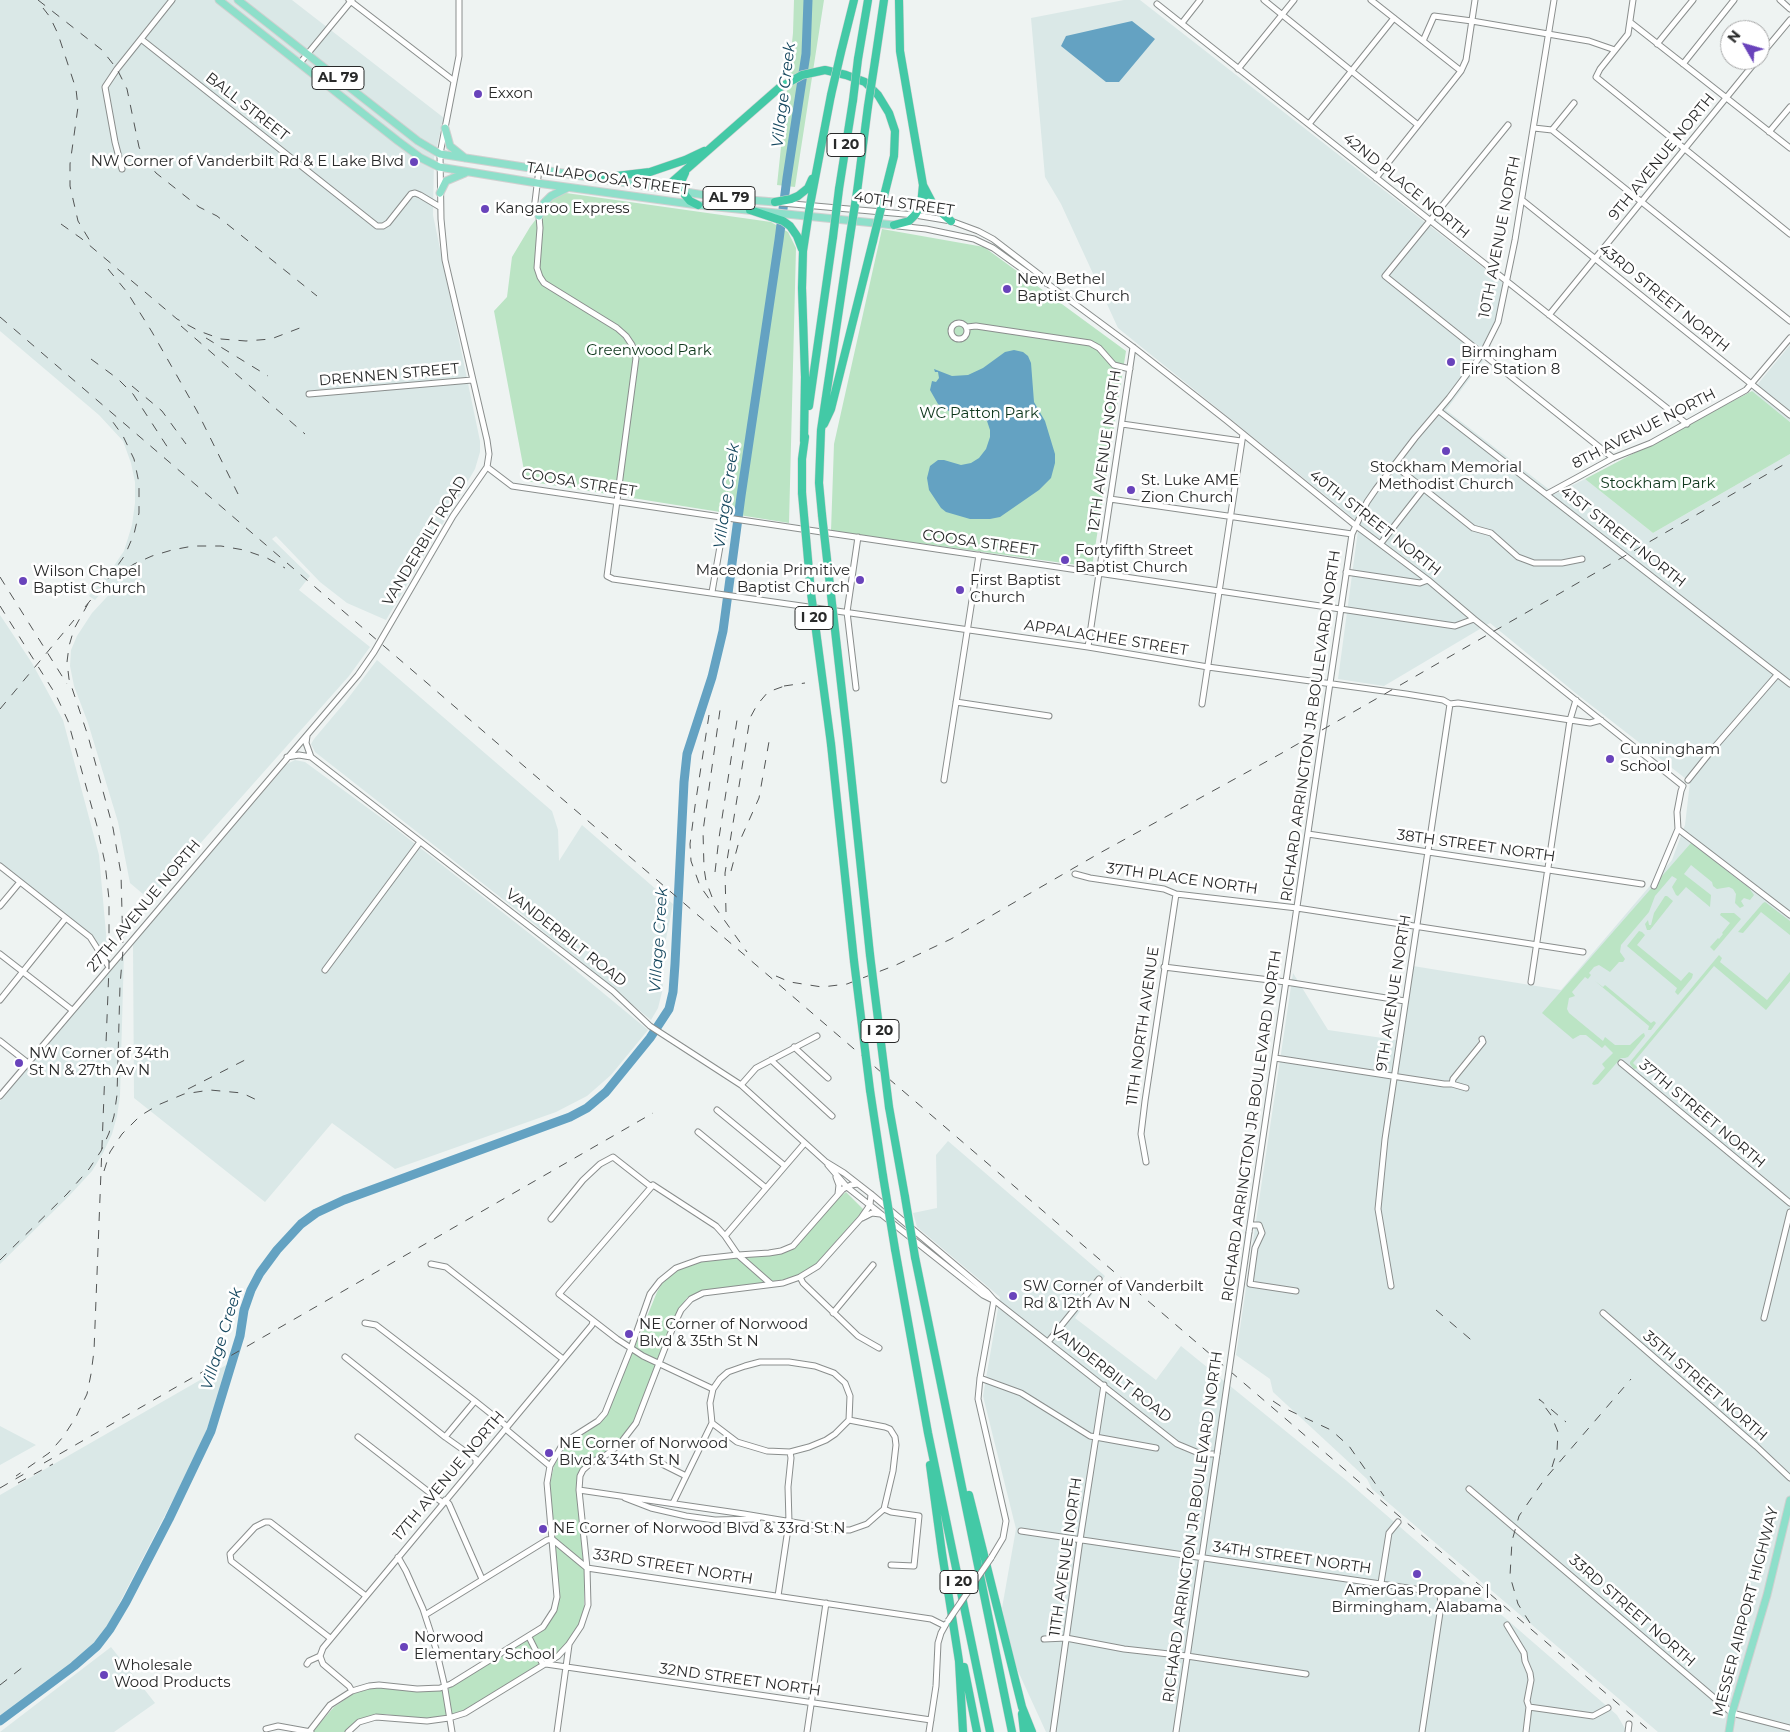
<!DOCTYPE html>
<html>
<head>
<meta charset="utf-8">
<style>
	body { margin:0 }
	#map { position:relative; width:1790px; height:1732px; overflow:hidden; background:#eef3f2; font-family:Montserrat,sans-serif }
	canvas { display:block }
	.north { position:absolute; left:1720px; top:20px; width:50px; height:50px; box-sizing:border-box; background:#fff; border:1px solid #a9aaaa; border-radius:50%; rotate:308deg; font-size:14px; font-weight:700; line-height:20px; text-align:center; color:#292a2a }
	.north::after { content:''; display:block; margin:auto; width:18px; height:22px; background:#6943bb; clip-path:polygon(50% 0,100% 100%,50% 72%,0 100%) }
</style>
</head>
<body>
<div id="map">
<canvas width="1790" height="1732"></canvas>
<div class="north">N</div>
</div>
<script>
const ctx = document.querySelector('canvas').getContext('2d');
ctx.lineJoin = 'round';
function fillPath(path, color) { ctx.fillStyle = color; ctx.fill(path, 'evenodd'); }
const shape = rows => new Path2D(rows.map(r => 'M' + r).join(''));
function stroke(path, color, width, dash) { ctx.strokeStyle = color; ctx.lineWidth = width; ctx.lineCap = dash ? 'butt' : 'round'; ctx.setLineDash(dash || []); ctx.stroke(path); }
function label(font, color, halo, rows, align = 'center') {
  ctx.font = font + ' Montserrat,sans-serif'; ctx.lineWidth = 5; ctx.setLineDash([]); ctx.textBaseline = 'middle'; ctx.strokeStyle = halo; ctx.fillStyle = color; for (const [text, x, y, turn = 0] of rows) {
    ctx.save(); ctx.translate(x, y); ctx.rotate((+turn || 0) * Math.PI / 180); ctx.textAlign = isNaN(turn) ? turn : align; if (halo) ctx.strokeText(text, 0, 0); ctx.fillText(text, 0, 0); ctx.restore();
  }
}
fillPath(shape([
	[0,0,292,0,444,118,434,158,433,215,480,441,480,452,475,469,386,620,347,603,320,582,276,536,272,539,310,576,299,590,370,647,349,676,150,900,130,883,118,822,88,723,74,686,70,666,71,650,77,636,92,613,117,586,109,584,95,600,89,596,109,573,124,551,132,525,135,503,135,482,131,463,123,441,99,415,0,331],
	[1124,0,1140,0,1503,283,1489,353,1446,410,1555,494,1585,479,1653,533,1790,454,1790,1732,1658,1732,1372,1489,1367,1479,1273,1392,1270,1379,1236,1355,1293,973,1328,1030,1403,1041,1413,966,1561,990,1672,860,1685,825,1690,782,1578,695,1490,623,1384,686,1338,679,1359,523,1118,328,1061,204,1045,177,1031,18],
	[1790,345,1790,422,1752,391],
	[0,615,32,663,63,720,99,855,109,967,124,952,120,1096,117,1116,112,1134,103,1153,92,1171,69,1196,0,1264,0,1101,109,968,91,934,0,864],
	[377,660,552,811,558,830,559,861,582,825,673,904,661,964,663,988,658,1008,651,1020,518,911,315,752,311,744,314,739,346,701],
	[295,760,305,762,391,825,562,959,648,1030,611,1075,587,1096,556,1112,395,1169,332,1123,265,1202,134,1098,133,944,287,764],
	[948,1141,1105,1276,1075,1318,1156,1380,1181,1346,1347,1481,1617,1715,1627,1732,1046,1732,1012,1658,1002,1608,1016,1529,983,1396,1000,1297,917,1227,913,1213,937,1208,936,1155],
	[228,1364,207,1429,194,1459,104,1633,71,1665,0,1717,0,1495],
	[0,1426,36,1445,0,1465],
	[111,1647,155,1703,114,1732,0,1732]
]), '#dae8e7');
fillPath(shape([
	[794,0,824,0,795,187,777,185,793,33],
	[559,192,771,222,788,232,796,248,789,523,526,481,494,311,507,297,512,257,530,227,546,206],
	[882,229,984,247,1126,351,1092,567,831,531,834,444],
	[1752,391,1790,422,1790,454,1653,533,1585,479],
	[1691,843,1749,888,1754,895,1750,900,1744,898,1741,901,1744,906,1740,908,1735,903,1736,894,1733,889,1729,887,1717,889,1713,886,1712,882,1691,865,1684,874,1711,895,1710,907,1686,887,1678,896,1676,895,1672,887,1677,879,1672,876,1655,896,1649,912,1621,945,1620,952,1625,959,1623,962,1619,962,1610,972,1599,965,1594,967,1589,973,1591,975,1588,979,1585,977,1572,992,1575,996,1569,998,1567,1009,1569,1013,1603,1041,1605,1037,1615,1045,1630,1045,1642,1034,1644,1033,1645,1036,1628,1057,1625,1058,1621,1058,1598,1084,1594,1085,1592,1084,1593,1082,1605,1068,1602,1064,1613,1053,1605,1045,1602,1048,1586,1035,1580,1035,1573,1039,1542,1013],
	[1665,896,1667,896,1673,901,1650,930,1647,930,1645,924,1648,920,1649,925,1651,925,1654,913],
	[1765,902,1790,921,1790,935,1761,912,1743,933,1738,932,1763,903],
	[1721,913,1734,913,1741,919,1714,951,1710,947,1718,938,1719,939,1723,934,1722,933,1730,923,1720,915],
	[1639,931,1642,932,1645,935,1637,945,1681,981,1689,972,1693,974,1692,978,1678,995,1675,992,1677,988,1627,946],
	[1719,955,1722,958,1720,962,1767,1000,1790,972,1790,981,1766,1010,1714,966,1633,1063,1638,1068,1634,1069,1630,1064,1630,1062],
	[1595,981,1603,987,1605,985,1651,1023,1654,1021,1656,1023,1651,1030,1648,1030,1649,1026],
	[846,1192,864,1210,816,1264,799,1275,782,1280,701,1291,687,1298,677,1312,634,1423,618,1442,604,1453,596,1457,578,1479,577,1492,584,1570,584,1609,581,1622,575,1634,557,1654,465,1710,446,1716,416,1719,386,1714,372,1716,357,1722,345,1732,312,1732,334,1707,353,1694,369,1688,381,1688,420,1692,448,1689,546,1628,556,1610,550,1483,554,1466,565,1447,597,1425,607,1415,657,1292,663,1282,678,1270,701,1261,780,1254,794,1248,836,1200]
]), '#bbe4c4');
fillPath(shape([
	[1132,21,1155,39,1119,82,1106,82,1061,46,1066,36],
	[1014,350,1023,352,1028,356,1031,363,1034,402,1045,421,1055,454,1055,463,1051,478,1039,490,1000,517,990,519,970,519,946,512,941,508,929,490,927,478,930,466,938,460,944,460,961,465,971,463,979,458,986,449,990,437,990,430,987,421,979,414,952,413,938,404,930,390,932,381,936,382,939,378,938,372,935,372,934,369,952,376,968,375,983,368,1005,352]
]), '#64a2c2');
stroke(shape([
	[0,1721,74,1666,97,1646,110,1629,126,1602,169,1519,211,1431,240,1336,244,1310,251,1290,260,1273,277,1250,301,1224,316,1213,344,1200,570,1117,587,1108,606,1092,650,1038,669,1009,673,992,675,964,684,782,687,754,712,677,723,631,741,496,779,240,787,178,806,54,808,0]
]), '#64a2c2', 9);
const minor = shape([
	[349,0,454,81],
	[1264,0,1418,125],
	[1371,0,1461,71],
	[1633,0,1628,34,1600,69,1596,77,1790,234],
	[1780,0,1790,9],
	[1157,4,1687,424],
	[1630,22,1790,148],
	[1182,23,1200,0],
	[141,39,377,226,383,226,388,223,411,194,415,193,420,195,440,207],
	[1423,41,1434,16,1472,21,1589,41,1615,50],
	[1657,44,1693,0],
	[1760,56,1790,20],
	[300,63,352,0],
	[1683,64,1734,0],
	[1238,69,1294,0],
	[1309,124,1394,18],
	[1508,125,1385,276,1613,458],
	[1534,128,1552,130,1790,321],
	[1552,130,1574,103],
	[1769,132,1790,107],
	[122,169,115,142,105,87,117,69,172,0],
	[539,169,534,210,539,216,540,228,537,268,540,277,544,283,617,328,626,336,632,345,636,358,607,576,613,579,1088,647,1208,667,1406,694,1443,700,1450,704,1458,703,1590,723,1601,720],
	[1376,178,1461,71,1466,60,1475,0],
	[1522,200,1790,415],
	[782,203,915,215,951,221,978,231,993,239,1040,275,1046,282],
	[898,226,926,229,974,239,993,248,1036,279,1048,284,1133,347,1226,420,1355,525,1428,580,1474,619,1683,786,1681,791,1677,812,1678,829,1654,886],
	[1549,315,1757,60],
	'951 331a8 8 0 1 1 16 0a8 8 0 1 1-16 0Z',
	[967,327,976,326,1090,343,1099,348,1114,365,1130,369],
	[309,394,472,380],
	[1439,411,1790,684],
	[1122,424,1241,441],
	[1394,465,1473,528,1491,533,1518,557,1534,563,1562,563,1582,559],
	[487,467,512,486,1455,626,1474,619],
	[1547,494,1613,458,1651,443,1746,390,1790,338],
	[1110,499,1352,534],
	[1381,543,1424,488],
	[1346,572,1420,583,1428,580],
	[712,592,725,518],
	[1088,647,1133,347],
	[856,688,847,612,858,537],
	[956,702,1049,716],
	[1202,704,1243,434],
	[307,736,306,743,311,757],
	[287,757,299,755,311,757,613,991,650,1026,741,1085,826,1162,844,1173,871,1194,987,1292,994,1300,1177,1444,1201,1454,1217,1454,1176,1732],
	[944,780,979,555],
	[1688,780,1712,750,1777,675],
	[1678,829,1790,915],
	[1308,834,1642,884],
	[0,866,90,937,109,967],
	[1075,874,1090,878,1164,889,1176,894,1297,908,1583,952],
	[0,906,20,882],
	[0,954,72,1010],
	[1164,967,1286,982,1405,1001],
	[325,970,420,842],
	[1531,982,1570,720,1576,700],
	[0,1000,66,918],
	[0,1041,28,1063],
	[794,1047,828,1078],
	[1275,1058,1444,1084,1452,1084,1466,1088],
	[771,1060,832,1116],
	[1621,1063,1790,1203],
	[1452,1084,1453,1079,1483,1042,1482,1039],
	[741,1085,756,1068,817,1036],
	[0,1096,358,675,374,652,453,516,487,467,489,454,487,440,445,260,441,219,440,154,459,56,459,0],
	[717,1110,785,1166],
	[698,1132,766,1188],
	[1146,1162,1141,1134,1145,1101,1176,894],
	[828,1165,847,1187,983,1295,991,1299],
	[836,1177,839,1185,838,1194],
	[653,1185,559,1294,617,1339,643,1356,713,1389],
	[862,1218,872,1213,880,1214],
	[551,1219,583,1180,600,1164,613,1157,650,1186,653,1185,716,1226,725,1236,738,1255,771,1284],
	[1250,1225,1259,1225,1262,1233,1255,1248,1250,1284,1296,1291],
	[1249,1232,1352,534,1367,502,1376,489,1415,438,1449,398,1482,354,1498,322,1515,240,1554,0],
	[725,1236,804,1144],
	[431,1264,446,1267,563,1359],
	[800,1277,803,1283,858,1336,879,1348],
	[1391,1286,1378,1209,1385,1139,1450,704],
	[833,1313,873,1265],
	[1603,1313,1756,1446,1790,1478],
	[1764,1318,1790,1212],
	[365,1323,376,1325,475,1401,505,1425,508,1431,550,1466],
	[1048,1342,1099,1279],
	[345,1357,445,1437,476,1459,476,1463],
	[760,1362,789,1362,815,1366,834,1373,845,1383,850,1396,849,1420,835,1434,826,1440,809,1447,790,1452,767,1451,737,1442,712,1423,710,1403,713,1389,720,1379,728,1372,745,1366,760,1362],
	[980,1378,1021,1393,1090,1436,1156,1448],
	[849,1420,885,1427,890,1429,895,1437,896,1445,893,1471,884,1509],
	[358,1437,443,1503],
	[445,1437,475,1401],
	[654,1460,686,1476],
	[1469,1489,1732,1713,1790,1728],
	[579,1490,744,1514,840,1530,850,1530,867,1524,884,1509],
	[625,1498,651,1508,686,1516,715,1520,758,1519],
	[445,1500,449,1504,482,1579],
	[673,1503,712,1423],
	[884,1509,891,1512,919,1516,914,1566,891,1565],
	[1021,1531,1435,1592,1440,1594,1441,1606,1422,1732],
	[398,1557,406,1571,423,1609,436,1649,444,1683,452,1732],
	[991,1558,1003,1538,1006,1521,978,1399,980,1378,994,1300],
	[1381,1583,1389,1533,1398,1522],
	[778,1596,789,1522,788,1487,791,1458,790,1452],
	[425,1615,547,1540,552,1539,587,1568,931,1619,945,1626],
	[1507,1625,1524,1653,1525,1661,1530,1673,1531,1680,1527,1701,1529,1707,1526,1732],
	[529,1637,543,1665],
	[330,1638,231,1561,230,1554,255,1527,265,1522,270,1522,366,1596],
	[1044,1639,1066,1638,1124,1649,1187,1656,1306,1674],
	[307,1664,309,1661,320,1656],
	[546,1664,931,1720],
	[352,1691,349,1686,323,1664,320,1656,323,1648,592,1325,593,1321],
	[1529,1707,1593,1716,1608,1708],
	[266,1729,278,1726,311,1732],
	[309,1732,330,1705,352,1691,369,1686,379,1685,417,1689,440,1688,451,1684,543,1627,554,1610,557,1597,547,1483,550,1466,561,1447,568,1440,598,1421,605,1413,631,1348,650,1294,660,1281,676,1268,701,1259,738,1255,769,1253,781,1251,793,1246,843,1189,851,1185,858,1184],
	[348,1732,359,1722,376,1717,427,1721,449,1718,465,1713,558,1656,569,1644,581,1626,588,1605,587,1568,579,1490,580,1476,583,1470,592,1462,606,1455,619,1445,636,1423,673,1327,681,1310,691,1299,703,1293,783,1283,800,1277,818,1266,861,1218,870,1205,871,1194],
	[557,1732,569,1645],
	[807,1732,826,1603],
	[929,1732,936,1686,938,1643,941,1633,946,1624],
	[1053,1732,1080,1540,1104,1385],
	[1628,1732,1629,1724]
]);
const major = shape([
	[219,0,398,141,421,158,439,167,537,183,698,205,894,225],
	[238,0,418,141,440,154,724,198,775,202],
	[445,128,450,146,465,158],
	[440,193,446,181,465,173],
	[539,216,544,203,551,196,567,188],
	[1729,1732,1732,1713,1767,1595,1790,1500]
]);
const highway = shape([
	[899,0,900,51,923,185,934,206,951,221],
	[841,52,854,0],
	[858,59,868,0],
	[875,61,884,0],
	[685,173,681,182,682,187,685,195,690,201,698,205],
	[599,178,650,172,685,160,704,151],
	[664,189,779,88,802,75,825,70,846,75,865,82,878,95,889,113,895,131,894,156,884,196],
	[839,189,853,100],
	[857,192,868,106],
	[775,202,791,199,798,196,808,188,812,179],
	[750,210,783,221,790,226,797,236,802,249],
	[894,225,909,221,915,215,921,205,923,185],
	[809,406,833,237],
	[824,424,831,409,873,241],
	[804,441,805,377,802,288,803,251,810,205,831,95],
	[802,493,802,459,805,437],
	[822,515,819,483,821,430,850,236],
	[831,744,854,961],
	[848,745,870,955],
	[870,1090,883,1176],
	[889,1107,905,1197],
	[895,1249,928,1433,990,1732],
	[915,1257,1012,1732],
	[930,1465,942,1553,959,1661,963,1732],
	[969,1495,1022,1707,1032,1732],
	[964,1667,977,1732],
	[1022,1714,1024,1732]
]);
stroke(minor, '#8a8e8d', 7);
stroke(major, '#d0d0d0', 9);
stroke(highway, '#d0d0d0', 9);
stroke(minor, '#fff', 5);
stroke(major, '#8edfca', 7);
stroke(highway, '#43c9a6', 8);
stroke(shape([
	[38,0,102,50,117,69,127,89,139,147,143,156,156,173,199,207,217,216,317,296],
	[43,8,50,17,58,34,76,89,78,107,70,164,70,186,78,221,90,241],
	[61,224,82,239,177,319,199,331,221,339,246,341,271,339,305,326],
	[108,269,127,292,152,332,197,411,238,494],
	[0,317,1651,1732],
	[181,326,305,434],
	[206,338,268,376],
	[91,359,118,379,133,394,170,451],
	[132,386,162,411,186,444],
	[0,577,67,684],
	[114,577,134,564,152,556,172,550,193,546,221,546,244,550,267,558,285,568],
	[0,606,56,695,68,721,97,826,105,863,109,899,109,967,94,1351,91,1374,87,1394,76,1417,63,1437,49,1453,16,1476],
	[85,607,111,575,125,555,134,534,139,513,139,483,134,459,123,436,110,418],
	[784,686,805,683],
	[0,709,74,620],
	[709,715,695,806,690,844,691,861,700,886,747,952],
	[731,871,738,845,759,798,770,736],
	[715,872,719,838,737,720],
	[712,897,706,881,704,868,703,831,721,703],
	[726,912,725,873,750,718,757,705,768,692,790,684],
	[776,976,790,982,822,987,847,984,896,965,951,939,1098,854,1282,753,1790,461],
	[188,1089,245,1060],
	[104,1171,110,1152,122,1134,140,1116,158,1105,184,1094,210,1090,242,1093,261,1102],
	[0,1260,67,1194,89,1169,101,1151,109,1133,114,1116,117,1095,120,985,123,950,121,874,113,828,88,736,69,679,67,662,69,646,74,629,89,602],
	[1436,1310,1476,1344],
	[1273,1401,1282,1407,1331,1430,1349,1446,1384,1496],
	[44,1463,653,1113],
	[1552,1467,1557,1451,1558,1432,1551,1415,1539,1399,1566,1422],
	[18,1483,53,1464],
	[0,1488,24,1474],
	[1530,1623,1518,1604,1510,1576,1512,1541,1519,1516,1544,1480,1631,1379],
	[0,1685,23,1667]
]), '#525454', 1, [9, 9]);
const minorBridge = shape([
	[1217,1454,1249,1232],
	[948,1621,991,1558]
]);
const highwayBridge = shape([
	[831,95,841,52],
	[853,100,858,59],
	[868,106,875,61],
	[850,236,857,192],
	[833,237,839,189],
	[873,241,884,196],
	[802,493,811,593,831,744],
	[822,515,848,745],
	[870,955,889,1107],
	[854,961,870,1090],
	[883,1176,895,1249],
	[905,1197,915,1257]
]);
stroke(minorBridge, '#8a8e8d', 7, []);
stroke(highwayBridge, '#d0d0d0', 9, []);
stroke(minorBridge, '#fff', 5);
stroke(highwayBridge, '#43c9a6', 8);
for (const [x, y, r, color] of [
	[478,94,5,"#6943bb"],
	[414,162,5,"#6943bb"],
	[485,209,5,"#6943bb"],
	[1007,289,5,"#6943bb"],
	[1451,362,5,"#6943bb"],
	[1446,451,5,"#6943bb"],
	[1131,490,5,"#6943bb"],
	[1065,560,5,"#6943bb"],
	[860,580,5,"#6943bb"],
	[23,581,5,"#6943bb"],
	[960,590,5,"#6943bb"],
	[1610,759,5,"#6943bb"],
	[19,1063,5,"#6943bb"],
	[1013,1296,5,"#6943bb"],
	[629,1334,5,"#6943bb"],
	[549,1453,5,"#6943bb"],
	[543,1529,5,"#6943bb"],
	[1417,1574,5,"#6943bb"],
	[404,1647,5,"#6943bb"],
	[104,1675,5,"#6943bb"]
]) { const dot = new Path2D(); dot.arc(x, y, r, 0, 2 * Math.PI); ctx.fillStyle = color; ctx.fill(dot); stroke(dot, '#fff', 2); }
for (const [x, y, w] of [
	[338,78,52],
	[846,145,38],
	[729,198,52],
	[814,618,38],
	[880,1031,38],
	[959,1582,38]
]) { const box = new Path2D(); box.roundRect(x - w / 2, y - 11.5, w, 23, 4); ctx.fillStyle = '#fff'; ctx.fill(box); stroke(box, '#292a2a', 1); }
label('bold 14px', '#292a2a', null, [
	["AL 79",338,78],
	["I 20",846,145],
	["AL 79",729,198],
	["I 20",814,618],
	["I 20",880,1031],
	["I 20",959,1582]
]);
label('15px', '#292a2a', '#fff', [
	["Exxon",488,94],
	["NW Corner of Vanderbilt Rd & E Lake Blvd",404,162,"right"],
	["Kangaroo Express",495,209],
	["New Bethel",1017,280],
	["Baptist Church",1017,297],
	["Birmingham",1461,353],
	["Fire Station 8",1461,370],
	["Stockham Memorial",1446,468,"center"],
	["Methodist Church",1446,485,"center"],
	["St. Luke AME",1141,481],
	["Zion Church",1141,498],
	["Fortyfifth Street",1075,551],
	["Baptist Church",1075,568],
	["Macedonia Primitive",850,571,"right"],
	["Baptist Church",850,588,"right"],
	["Wilson Chapel",33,572],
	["Baptist Church",33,589],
	["First Baptist",970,581],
	["Church",970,598],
	["Cunningham",1620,750],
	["School",1620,767],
	["NW Corner of 34th",29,1054],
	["St N & 27th Av N",29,1071],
	["SW Corner of Vanderbilt",1023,1287],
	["Rd & 12th Av N",1023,1304],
	["NE Corner of Norwood",639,1325],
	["Blvd & 35th St N",639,1342],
	["NE Corner of Norwood",559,1444],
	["Blvd & 34th St N",559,1461],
	["NE Corner of Norwood Blvd & 33rd St N",553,1529],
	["AmerGas Propane |",1417,1591,"center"],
	["Birmingham, Alabama",1417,1608,"center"],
	["Norwood",414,1638],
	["Elementary School",414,1655],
	["Wholesale",114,1666],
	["Wood Products",114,1683]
], 'left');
label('15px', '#292a2a', '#fff', [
	["BALL STREET",247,107,38],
	["9TH AVENUE NORTH",1662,157,-51],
	["TALLAPOOSA STREET",608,179,8],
	["42ND PLACE NORTH",1406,186,39],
	["40TH STREET",904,204,8],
	["10TH AVENUE NORTH",1500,237,-79],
	["43RD STREET NORTH",1664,298,39],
	["DRENNEN STREET",389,375,-5],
	["8TH AVENUE NORTH",1644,429,-27],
	["12TH AVENUE NORTH",1105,451,-82],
	["COOSA STREET",579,483,9],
	["40TH STREET NORTH",1375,523,38],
	["41ST STREET NORTH",1623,537,38],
	["VANDERBILT ROAD",425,541,-59],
	["COOSA STREET",980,543,8],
	["APPALACHEE STREET",1106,638,9],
	["RICHARD ARRINGTON JR BOULEVARD NORTH",1311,726,-82],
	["38TH STREET NORTH",1476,846,8],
	["37TH PLACE NORTH",1182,879,8],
	["27TH AVENUE NORTH",144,906,-50],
	["VANDERBILT ROAD",566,938,38],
	["9TH AVENUE NORTH",1394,993,-81],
	["11TH NORTH AVENUE",1143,1026,-82],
	["37TH STREET NORTH",1702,1114,40],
	["RICHARD ARRINGTON JR BOULEVARD NORTH",1252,1126,-82],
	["VANDERBILT ROAD",1111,1374,38],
	["35TH STREET NORTH",1705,1386,41],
	["17TH AVENUE NORTH",449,1476,-50],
	["RICHARD ARRINGTON JR BOULEVARD NORTH",1193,1527,-82],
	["11TH AVENUE NORTH",1066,1557,-82],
	["34TH STREET NORTH",1292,1558,8],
	["33RD STREET NORTH",673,1567,9],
	["33RD STREET NORTH",1632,1611,41],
	["MESSER AIRPORT HIGHWAY",1746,1612,-75],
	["32ND STREET NORTH",740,1680,8]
]);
label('15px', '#0f381d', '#fff', [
	["Greenwood Park",649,351],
	["WC Patton Park",979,414],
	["Stockham Park",1658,484]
]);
label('italic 16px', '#16485f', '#fff', [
	["Village Creek",784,95,-83],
	["Village Creek",727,496,-82],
	["Village Creek",659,940,-86],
	["Village Creek",222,1339,-73]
]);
</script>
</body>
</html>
